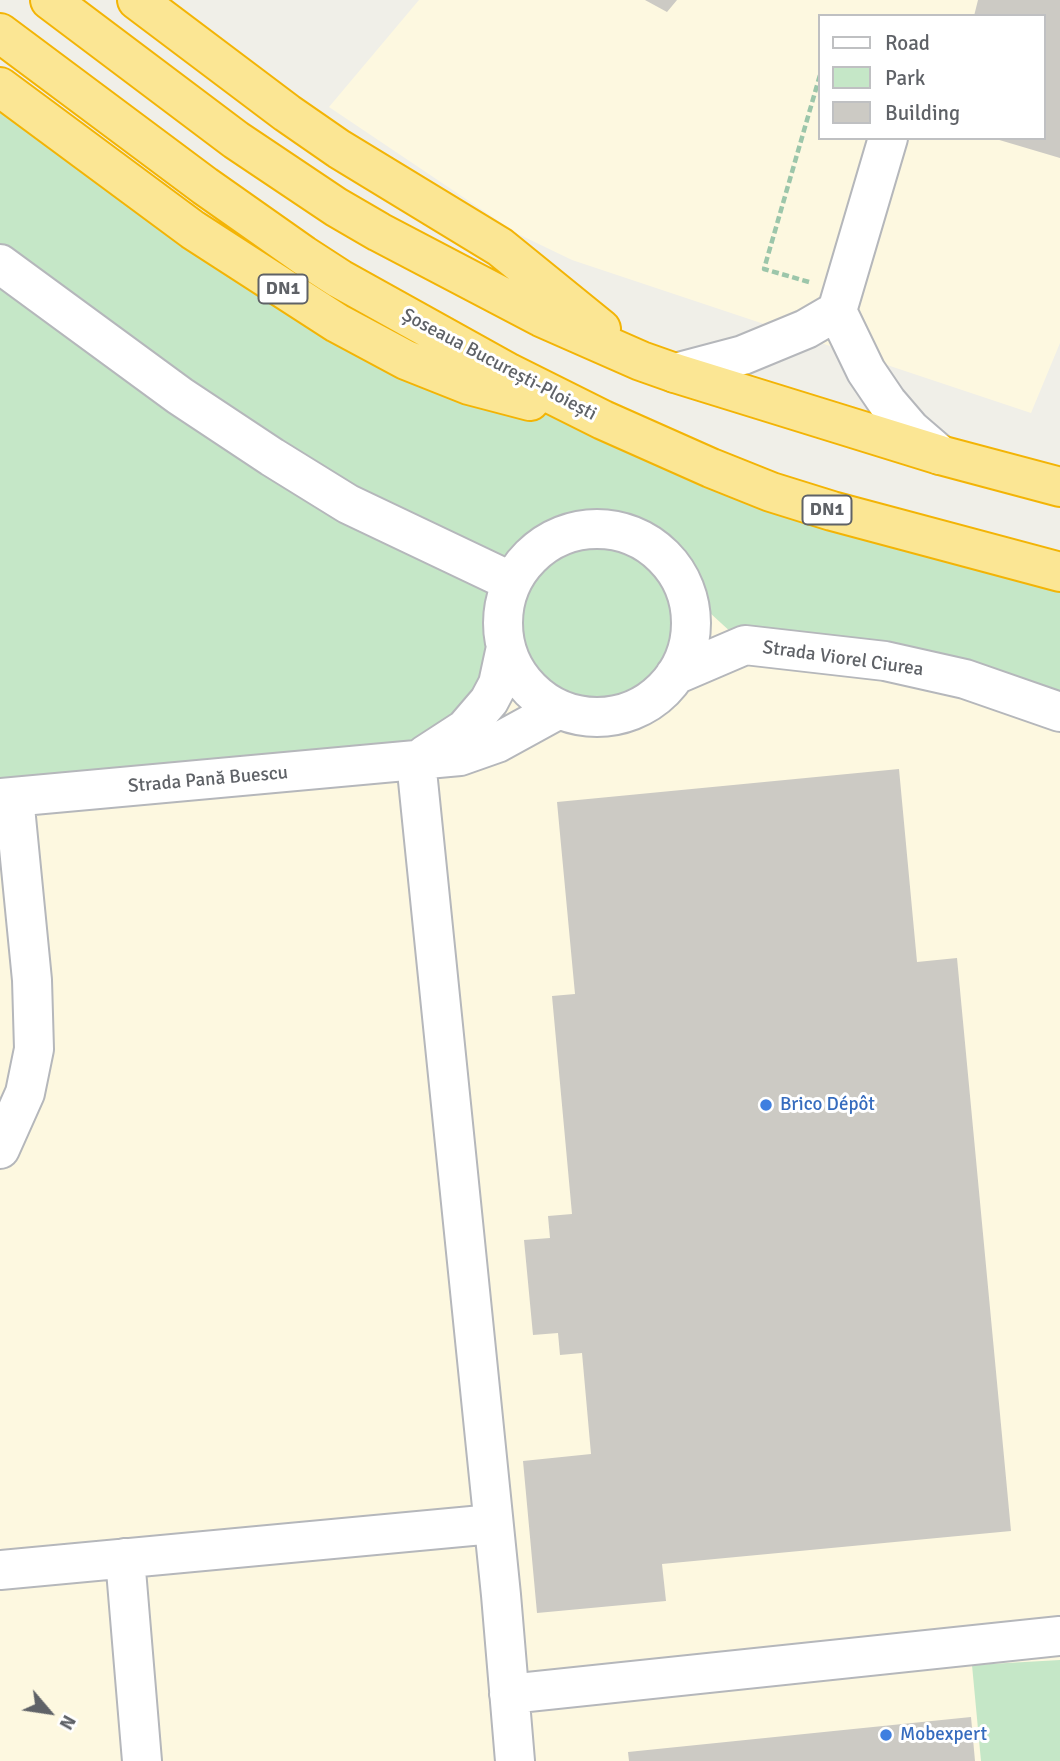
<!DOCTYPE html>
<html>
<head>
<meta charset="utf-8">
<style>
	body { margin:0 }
	#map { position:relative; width:1060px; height:1761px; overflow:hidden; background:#f0efe8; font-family:Signika,sans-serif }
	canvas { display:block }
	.legend { position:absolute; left:818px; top:14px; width:228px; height:126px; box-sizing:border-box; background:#fff; border:2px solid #bfc0c2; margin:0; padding:9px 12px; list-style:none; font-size:21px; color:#5f6267 }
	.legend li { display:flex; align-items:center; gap:14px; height:35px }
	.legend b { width:35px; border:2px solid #bfc0c2 }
	.north { position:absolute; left:14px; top:1677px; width:70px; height:70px; -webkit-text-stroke:5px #fff; paint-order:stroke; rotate:119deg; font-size:19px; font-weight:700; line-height:28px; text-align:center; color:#5f6267 }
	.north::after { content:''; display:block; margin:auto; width:24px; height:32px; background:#5f6267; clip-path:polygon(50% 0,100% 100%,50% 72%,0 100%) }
</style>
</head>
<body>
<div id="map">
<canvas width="1060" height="1761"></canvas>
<ul class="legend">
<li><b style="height:9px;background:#fff"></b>Road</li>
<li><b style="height:19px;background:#c5e7c7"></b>Park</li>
<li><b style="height:19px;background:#cccac4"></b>Building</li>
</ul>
<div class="north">N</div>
</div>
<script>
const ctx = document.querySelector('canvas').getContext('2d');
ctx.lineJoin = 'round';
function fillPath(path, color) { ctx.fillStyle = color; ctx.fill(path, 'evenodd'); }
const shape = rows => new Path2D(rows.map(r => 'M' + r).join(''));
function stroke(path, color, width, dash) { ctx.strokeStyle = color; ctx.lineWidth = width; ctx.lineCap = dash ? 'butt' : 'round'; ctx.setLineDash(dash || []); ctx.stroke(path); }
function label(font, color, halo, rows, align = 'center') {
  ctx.font = font + ' Signika,sans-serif'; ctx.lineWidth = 6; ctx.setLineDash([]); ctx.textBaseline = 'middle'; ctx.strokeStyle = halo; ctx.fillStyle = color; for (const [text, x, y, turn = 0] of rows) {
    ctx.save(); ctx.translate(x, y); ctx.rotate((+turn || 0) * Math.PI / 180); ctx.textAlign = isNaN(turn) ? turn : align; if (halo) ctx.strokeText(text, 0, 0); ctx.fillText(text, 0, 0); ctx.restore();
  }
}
fillPath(shape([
	[419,0,1060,0,1060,343,1031,413,572,260,518,234,329,107],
	[820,16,1044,16,1044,138,820,138],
	[0,87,337,323,1060,572,1060,1761,0,1761]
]), '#fdf8e0');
fillPath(shape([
	[0,87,337,323,1060,572,1060,712,745,645,685,590,676,573,652,547,638,538,614,530,592,529,563,535,545,544,519,569,506,597,503,613,506,647,447,741,0,798],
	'519 623a78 78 0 1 1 156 0a78 78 0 1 1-156 0Z',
	[1060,1660,1060,1761,981,1761,972,1665]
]), '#c5e7c7');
fillPath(shape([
	[645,0,677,0,667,12],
	[978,0,1060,0,1060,158,996,139,1044,138,1044,16,974,16],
	[899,769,917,962,957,958,1011,1531,662,1564,666,1601,537,1613,523,1461,591,1454,582,1353,560,1355,558,1333,533,1335,524,1240,550,1238,548,1216,572,1214,552,996,575,994,557,802],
	[971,1717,975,1761,629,1761,628,1752]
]), '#cccac4');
const minor = shape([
	[888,138,837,311,866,371,887,402,911,430,940,455],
	[0,264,180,396,272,457,348,504,512,582],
	[675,373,743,355,806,329,837,311],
	'503 623a94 94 0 1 1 188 0a94 94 0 1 1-188 0Z',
	[675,675,745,645,885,661,965,679,1060,712],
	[425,755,465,729,489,701,498,684,506,647],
	[416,761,501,1595,515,1761],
	[0,798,460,756,497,743,559,709],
	[0,1149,25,1093,34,1049,32,980,14,797],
	[125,1558,142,1761],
	[0,1570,493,1524],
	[509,1694,1060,1636]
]);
const highway = shape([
	[50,0,236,140,336,207,379,232,541,317,641,361,675,373,940,455,1060,487],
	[137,0,287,113,339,149,500,247,601,329],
	[0,33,205,186,303,255,340,279,509,373,603,420,711,468,771,492,832,511,1060,572],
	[0,87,193,230,337,323,406,360,469,385,530,401]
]);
stroke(minor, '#b5b7bb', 42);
stroke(highway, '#f3b405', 42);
stroke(shape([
	[809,282,764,269,820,75]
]), '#9cc6aa', 4.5, [7, 3.5]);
stroke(minor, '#fff', 38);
stroke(highway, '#fbe694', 38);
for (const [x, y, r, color] of [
	[766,1105,7,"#3f7fe0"],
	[886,1735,7,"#3f7fe0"]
]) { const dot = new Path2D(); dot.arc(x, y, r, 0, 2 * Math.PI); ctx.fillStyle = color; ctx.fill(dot); stroke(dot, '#fff', 2.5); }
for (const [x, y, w] of [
	[283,289,49],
	[827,510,49]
]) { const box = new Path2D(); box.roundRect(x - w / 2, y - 14.5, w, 29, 5); ctx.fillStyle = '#fff'; ctx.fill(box); stroke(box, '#5f6267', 2); }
label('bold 18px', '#5f6267', null, [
	["DN1",283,289],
	["DN1",827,510]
]);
label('19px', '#5f6267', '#fff', [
	["Șoseaua București-Ploiești",499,365,28],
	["Strada Viorel Ciurea",843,659,8],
	["Strada Pană Buescu",208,780,-5]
]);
label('19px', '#366cbe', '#fff', [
	["Brico Dépôt",780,1105],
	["Mobexpert",900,1735]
], 'left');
</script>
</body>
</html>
